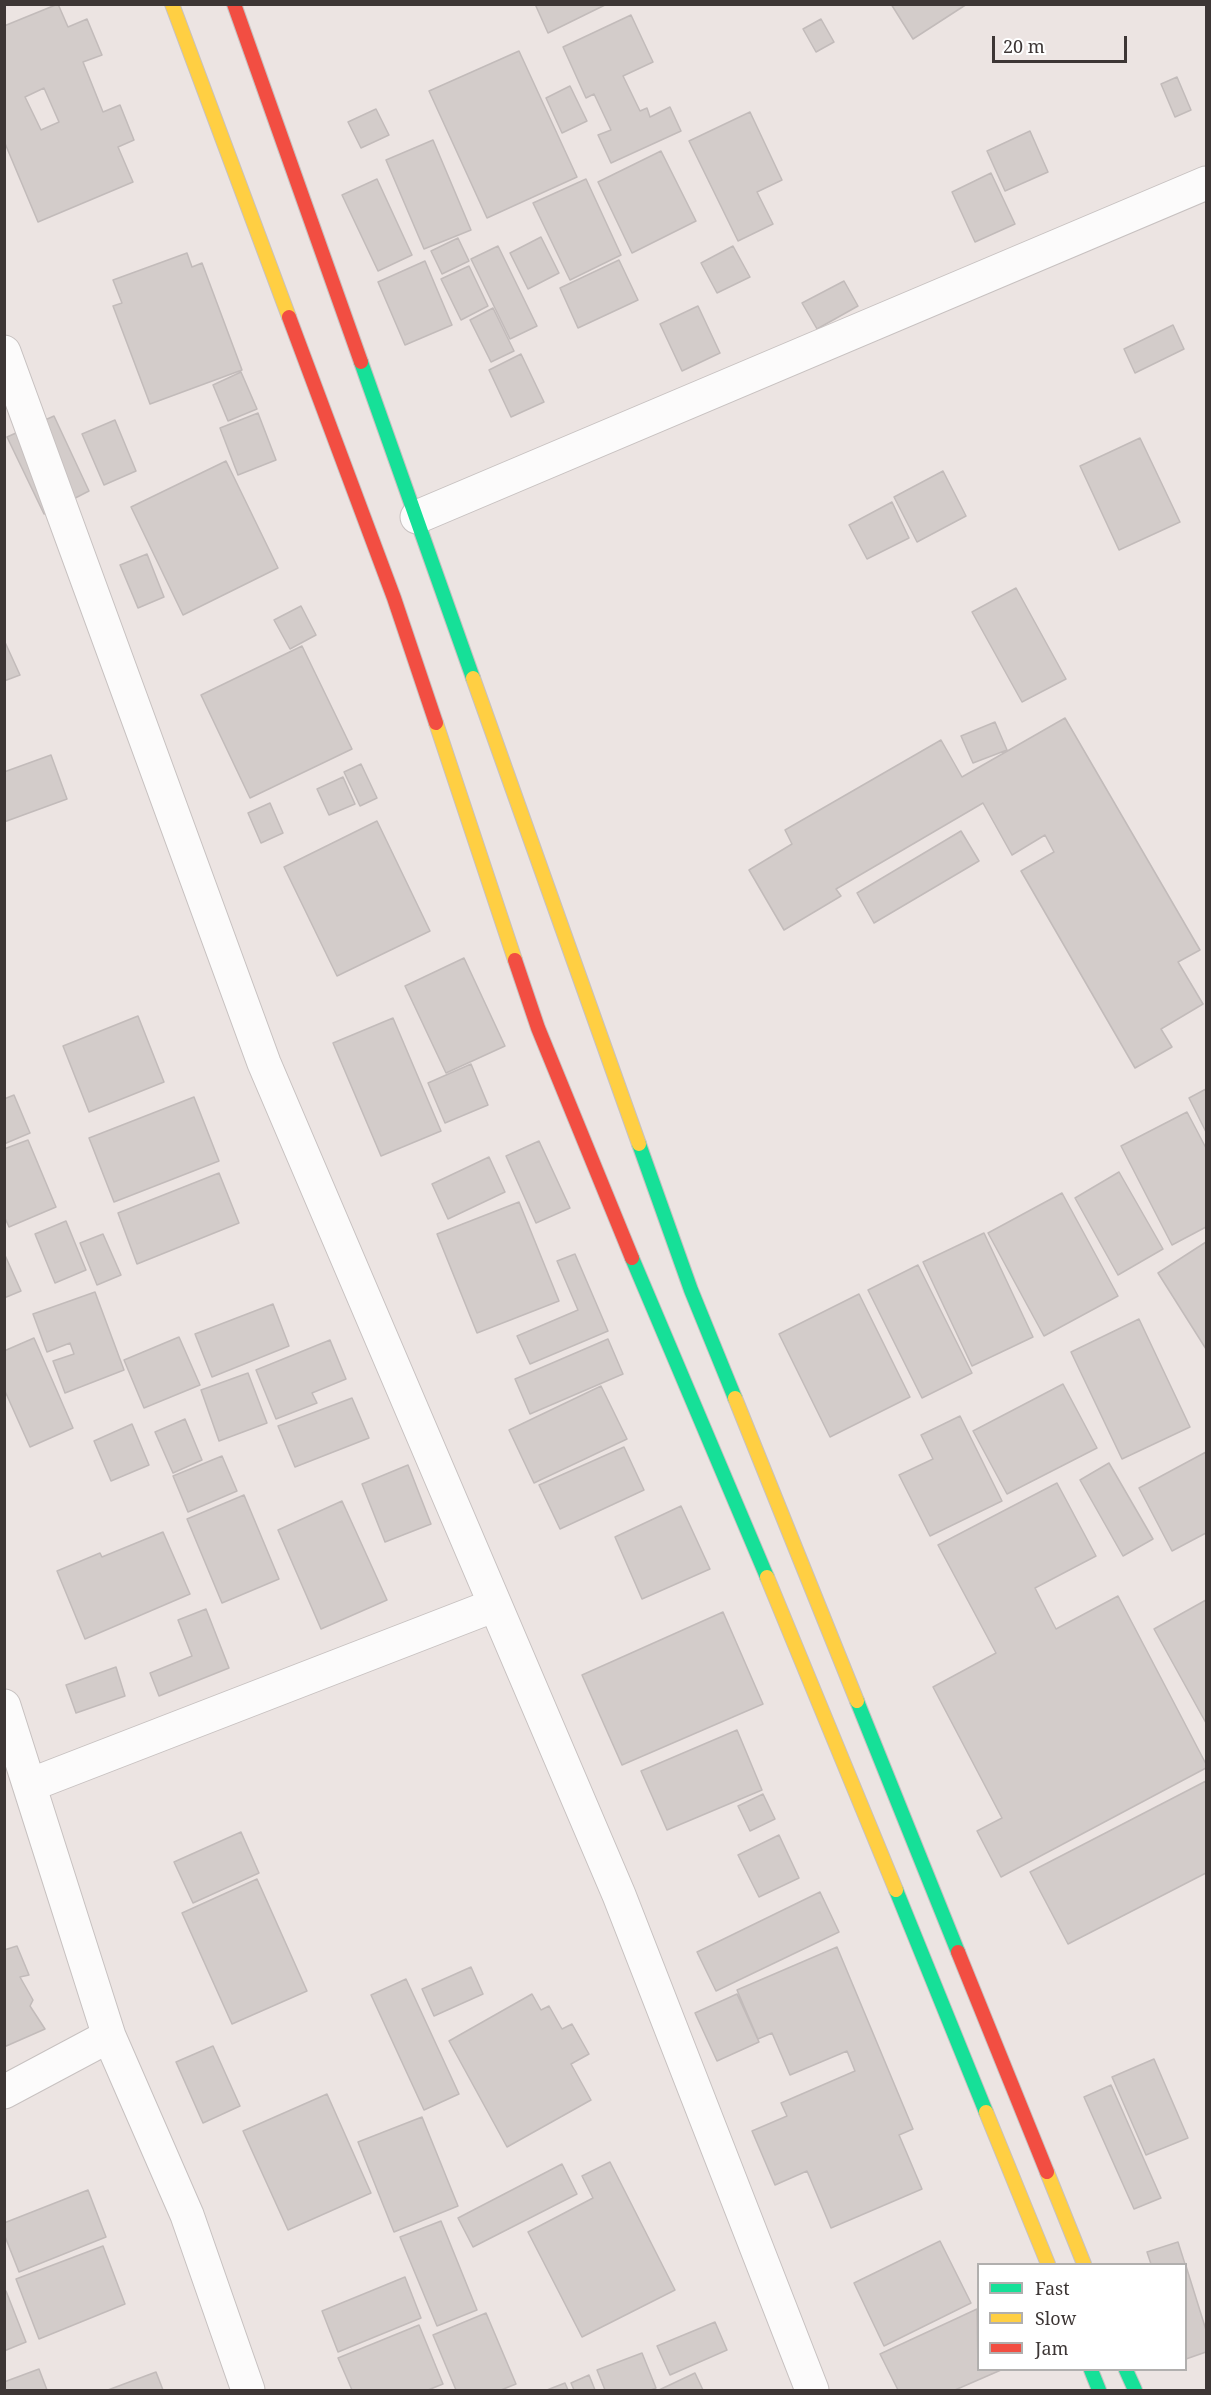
<!DOCTYPE html>
<html>
<head>
<meta charset="utf-8">
<style>
	body { margin:0 }
	#map { position:relative; width:1211px; height:2395px; overflow:hidden; background:#ece4e2; font-family:"Noto Serif",serif }
	canvas { display:block }
	.frame { position:absolute; inset:0; border:6px solid #3d3635; pointer-events:none }
	.legend { position:absolute; left:977px; top:2263px; width:210px; height:108px; box-sizing:border-box; background:#fff; border:2px solid #b1afae; margin:0; padding:8px 10px; list-style:none; font-size:18px; color:#3d3635 }
	.legend li { display:flex; align-items:center; gap:12px; height:30px }
	.legend b { width:30px; border:2px solid #b1afae }
	.scale { position:absolute; left:992px; top:36px; width:135px; height:27px; box-sizing:border-box; border:3px solid #3d3635; border-top:0; padding-left:8px; font-size:18px; line-height:21px; white-space:nowrap; color:#3d3635; -webkit-text-stroke:4px #fff; paint-order:stroke }
</style>
</head>
<body>
<div id="map">
<canvas width="1211" height="2395"></canvas>
<div class="frame"></div>
<ul class="legend">
<li><b style="height:8px;background:#16e098"></b>Fast</li>
<li><b style="height:8px;background:#ffcf43"></b>Slow</li>
<li><b style="height:8px;background:#f24e42"></b>Jam</li>
</ul>
<div class="scale">20 m</div>
</div>
<script>
const ctx = document.querySelector('canvas').getContext('2d');
ctx.lineJoin = 'round';
function fillPath(path, color) { ctx.fillStyle = color; ctx.fill(path, 'evenodd'); }
const shape = rows => new Path2D(rows.map(r => 'M' + r).join(''));
function stroke(path, color, width, dash) { ctx.strokeStyle = color; ctx.lineWidth = width; ctx.lineCap = dash ? 'butt' : 'round'; ctx.setLineDash(dash || []); ctx.stroke(path); }
const building = shape([
	[58,4,68,27,87,19,102,55,83,62,103,112,120,105,134,140,118,147,133,182,38,222,4,141,4,26,58,4],
	[44,88,59,122,41,130,25,97,44,88],
	[535,4,607,4,548,33,535,4],
	[891,4,967,4,913,39,891,4],
	[631,15,653,62,623,76,640,111,647,108,650,117,670,107,681,131,611,163,598,135,611,130,594,94,586,98,563,47,631,15],
	[821,19,834,42,816,52,803,29,821,19],
	[519,51,577,177,487,218,429,91,519,51],
	[1177,77,1191,110,1175,117,1161,84,1177,77],
	[570,86,587,121,562,133,546,98,570,86],
	[376,109,389,135,361,148,348,122,376,109],
	[750,112,782,180,757,192,773,224,738,241,689,141,750,112],
	[1030,131,1048,172,1005,191,987,151,1030,131],
	[433,140,471,230,424,249,386,160,433,140],
	[661,151,696,221,632,253,598,182,661,151],
	[991,173,1015,224,975,242,952,192,991,173],
	[377,179,412,255,378,271,342,195,377,179],
	[586,179,621,255,570,280,533,203,586,179],
	[541,237,559,273,528,289,510,253,541,237],
	[458,238,469,261,442,274,431,251,458,238],
	[498,246,537,326,510,339,471,259,498,246],
	[733,246,750,277,717,293,701,263,733,246],
	[187,253,192,267,202,263,242,370,150,404,113,306,122,303,113,280,187,253],
	[619,260,638,300,578,328,560,288,619,260],
	[425,261,452,325,405,345,378,282,425,261],
	[469,266,488,306,461,320,441,279,469,266],
	[844,281,858,306,817,329,802,303,844,281],
	[698,306,720,353,682,371,660,324,698,306],
	[493,308,514,351,491,362,470,320,493,308],
	[1173,325,1184,349,1135,373,1124,349,1173,325],
	[521,354,544,402,511,417,489,370,521,354],
	[241,372,257,409,228,421,213,385,241,372],
	[258,413,276,460,238,475,220,428,258,413],
	[54,416,89,491,44,514,7,437,54,416],
	[115,420,136,471,104,485,82,434,115,420],
	[1140,438,1180,522,1119,550,1080,466,1140,438],
	[226,461,278,568,183,615,131,507,226,461],
	[943,471,966,516,917,542,894,497,943,471],
	[892,502,909,538,867,559,849,525,892,502],
	[147,554,164,597,138,608,120,565,147,554],
	[1016,588,1066,679,1022,702,972,612,1016,588],
	[301,606,316,635,290,649,274,620,301,606],
	[4,640,20,675,4,681,4,640],
	[302,646,352,749,250,798,201,695,302,646],
	[1065,718,1200,950,1178,962,1203,1004,1161,1029,1172,1047,1135,1068,1021,871,1054,852,1045,835,1012,855,983,803,836,889,841,896,784,930,749,870,792,844,785,830,941,740,962,777,1065,718],
	[995,722,1007,750,973,763,961,736,995,722],
	[51,755,67,799,4,822,4,772,51,755],
	[361,764,377,798,360,806,344,772,361,764],
	[343,777,355,804,329,815,317,789,343,777],
	[270,803,283,833,261,843,248,813,270,803],
	[377,821,430,931,337,976,284,867,377,821],
	[961,831,979,861,874,923,857,893,961,831],
	[464,958,505,1046,446,1073,405,986,464,958],
	[138,1016,164,1082,89,1112,63,1046,138,1016],
	[393,1018,441,1131,381,1156,333,1043,393,1018],
	[471,1064,488,1105,445,1123,428,1083,471,1064],
	[1206,1089,1206,1132,1189,1098,1206,1089],
	[14,1095,30,1133,4,1144,4,1099,14,1095],
	[194,1097,219,1161,114,1202,89,1138,194,1097],
	[1187,1112,1206,1148,1206,1227,1172,1245,1121,1146,1187,1112],
	[28,1140,56,1207,9,1227,4,1216,4,1149,28,1140],
	[539,1141,570,1208,536,1223,506,1156,539,1141],
	[489,1157,505,1192,448,1219,432,1184,489,1157],
	[1119,1172,1163,1249,1118,1275,1075,1198,1119,1172],
	[219,1173,239,1223,137,1264,118,1213,219,1173],
	[1062,1193,1118,1296,1044,1336,988,1233,1062,1193],
	[519,1202,559,1301,477,1333,437,1234,519,1202],
	[66,1221,86,1270,55,1283,35,1234,66,1221],
	[984,1233,1033,1337,972,1366,923,1262,984,1233],
	[103,1234,121,1275,97,1285,80,1243,103,1234],
	[1206,1242,1206,1349,1158,1273,1206,1242],
	[4,1253,21,1291,4,1298,4,1253],
	[575,1254,608,1331,530,1364,517,1336,578,1310,557,1261,575,1254],
	[918,1265,972,1373,922,1398,868,1290,918,1265],
	[95,1292,124,1370,65,1393,53,1361,74,1354,70,1343,47,1352,33,1314,95,1292],
	[859,1294,910,1397,830,1437,779,1334,859,1294],
	[273,1304,289,1346,212,1377,195,1334,273,1304],
	[1139,1319,1190,1427,1122,1459,1071,1352,1139,1319],
	[179,1337,200,1385,144,1408,124,1360,179,1337],
	[34,1338,73,1428,30,1447,4,1389,4,1351,34,1338],
	[608,1339,623,1374,530,1414,515,1379,608,1339],
	[330,1340,346,1379,312,1393,317,1403,276,1419,256,1370,330,1340],
	[248,1373,267,1423,219,1441,201,1390,248,1373],
	[1063,1384,1097,1448,1007,1494,973,1431,1063,1384],
	[601,1386,627,1439,534,1483,509,1430,601,1386],
	[352,1398,369,1438,295,1467,278,1426,352,1398],
	[960,1416,1002,1501,930,1536,899,1475,933,1459,921,1435,960,1416],
	[185,1419,202,1460,173,1473,155,1432,185,1419],
	[132,1424,149,1465,111,1481,94,1441,132,1424],
	[624,1447,644,1490,560,1529,539,1485,624,1447],
	[1206,1452,1206,1533,1172,1551,1139,1488,1206,1452],
	[222,1456,237,1491,188,1512,173,1476,222,1456],
	[1109,1463,1153,1539,1123,1556,1080,1480,1109,1463],
	[408,1465,431,1524,385,1542,362,1484,408,1465],
	[1057,1483,1096,1556,1035,1588,1056,1629,1118,1596,1206,1764,1206,1768,1001,1877,977,1831,1002,1818,933,1687,996,1653,938,1545,1057,1483],
	[244,1495,279,1579,222,1603,187,1519,244,1495],
	[342,1501,387,1600,321,1629,278,1530,342,1501],
	[681,1506,710,1569,642,1599,615,1537,681,1506],
	[163,1532,190,1594,85,1639,57,1571,100,1553,102,1557,163,1532],
	[1206,1600,1206,1723,1154,1629,1206,1600],
	[206,1609,229,1668,159,1696,150,1673,192,1656,178,1620,206,1609],
	[723,1612,763,1704,622,1765,582,1675,723,1612],
	[116,1667,125,1696,76,1713,66,1685,116,1667],
	[737,1730,762,1790,667,1830,641,1771,737,1730],
	[1206,1781,1206,1873,1068,1944,1030,1872,1206,1781],
	[763,1794,775,1819,750,1831,738,1806,763,1794],
	[241,1832,259,1873,193,1903,174,1862,241,1832],
	[779,1835,799,1878,759,1897,738,1855,779,1835],
	[257,1879,307,1991,232,2024,182,1913,257,1879],
	[820,1892,839,1932,716,1991,697,1952,820,1892],
	[17,1946,29,1975,20,1977,33,2000,30,2006,45,2029,4,2047,4,1950,17,1946],
	[837,1947,913,2129,899,2135,922,2189,831,2228,807,2171,775,2185,752,2131,787,2116,781,2103,855,2071,847,2051,790,2075,772,2033,758,2039,737,1990,837,1947],
	[471,1967,483,1994,434,2016,422,1989,471,1967],
	[406,1979,459,2094,424,2110,371,1995,406,1979],
	[532,1994,541,2010,549,2006,562,2029,572,2024,589,2054,571,2064,591,2100,507,2147,449,2041,532,1994],
	[737,1994,759,2042,717,2061,695,2013,737,1994],
	[213,2046,240,2106,203,2123,176,2062,213,2046],
	[1154,2059,1188,2138,1146,2155,1112,2077,1154,2059],
	[1111,2085,1161,2198,1134,2209,1084,2097,1111,2085],
	[327,2094,371,2193,288,2230,243,2131,327,2094],
	[422,2117,458,2206,394,2232,358,2142,422,2117],
	[610,2162,675,2290,582,2337,528,2232,593,2198,582,2176,610,2162],
	[562,2164,577,2194,473,2247,458,2218,562,2164],
	[88,2190,106,2237,19,2272,4,2234,4,2223,88,2190],
	[441,2221,477,2310,437,2326,400,2237,441,2221],
	[940,2241,971,2303,884,2346,854,2283,940,2241],
	[1178,2242,1185,2264,1151,2264,1147,2252,1178,2242],
	[103,2246,125,2304,39,2339,16,2279,103,2246],
	[1186,2266,1206,2330,1206,2352,1186,2359,1186,2266],
	[405,2277,421,2318,338,2352,322,2311,405,2277],
	[6,2291,26,2342,4,2351,4,2292,6,2291],
	[977,2309,978,2370,1001,2370,955,2390,898,2390,880,2354,977,2309],
	[486,2313,516,2384,501,2390,456,2390,433,2335,486,2313],
	[715,2322,727,2350,670,2375,657,2346,715,2322],
	[419,2325,443,2384,428,2390,352,2390,338,2358,419,2325],
	[642,2353,656,2388,651,2390,605,2390,597,2370,642,2353],
	[39,2369,47,2390,4,2390,4,2382,39,2369],
	[156,2372,163,2390,108,2390,156,2372],
	[695,2373,703,2390,659,2390,695,2373],
	[589,2375,595,2390,574,2390,571,2383,589,2375],
	[565,2383,568,2390,547,2390,565,2383]
]);
fillPath(building, '#d3ccca');
stroke(building, '#c2bbba', 1.5);
const street = shape([
	[4,352,264,1063,619,1895,812,2390],
	[417,517,1206,183],
	[4,1706,109,2036,187,2215,248,2390],
	[30,1785,495,1605],
	[4,2092,109,2036]
]);
const fast = shape([
	[361,362,473,678],
	[639,1144,691,1290,735,1398],
	[632,1258,767,1577],
	[857,1701,958,1952],
	[896,1890,986,2112],
	[1091,2370,1099,2390],
	[1126,2370,1135,2390]
]);
const slow = shape([
	[172,4,289,317],
	[473,678,639,1144],
	[436,723,515,960],
	[735,1398,857,1701],
	[767,1577,896,1890],
	[986,2112,1048,2264],
	[1047,2172,1084,2264]
]);
const jam = shape([
	[234,4,361,362],
	[289,317,394,598,436,723],
	[515,960,538,1028,632,1258],
	[958,1952,1047,2172]
]);
stroke(street, '#c7c1c0', 35);
stroke(fast, '#c7c1c0', 16);
stroke(slow, '#c7c1c0', 16);
stroke(jam, '#c7c1c0', 16);
stroke(street, '#fcfbfb', 33);
stroke(fast, '#16e098', 14);
stroke(slow, '#ffcf43', 14);
stroke(jam, '#f24e42', 14);
</script>
</body>
</html>
